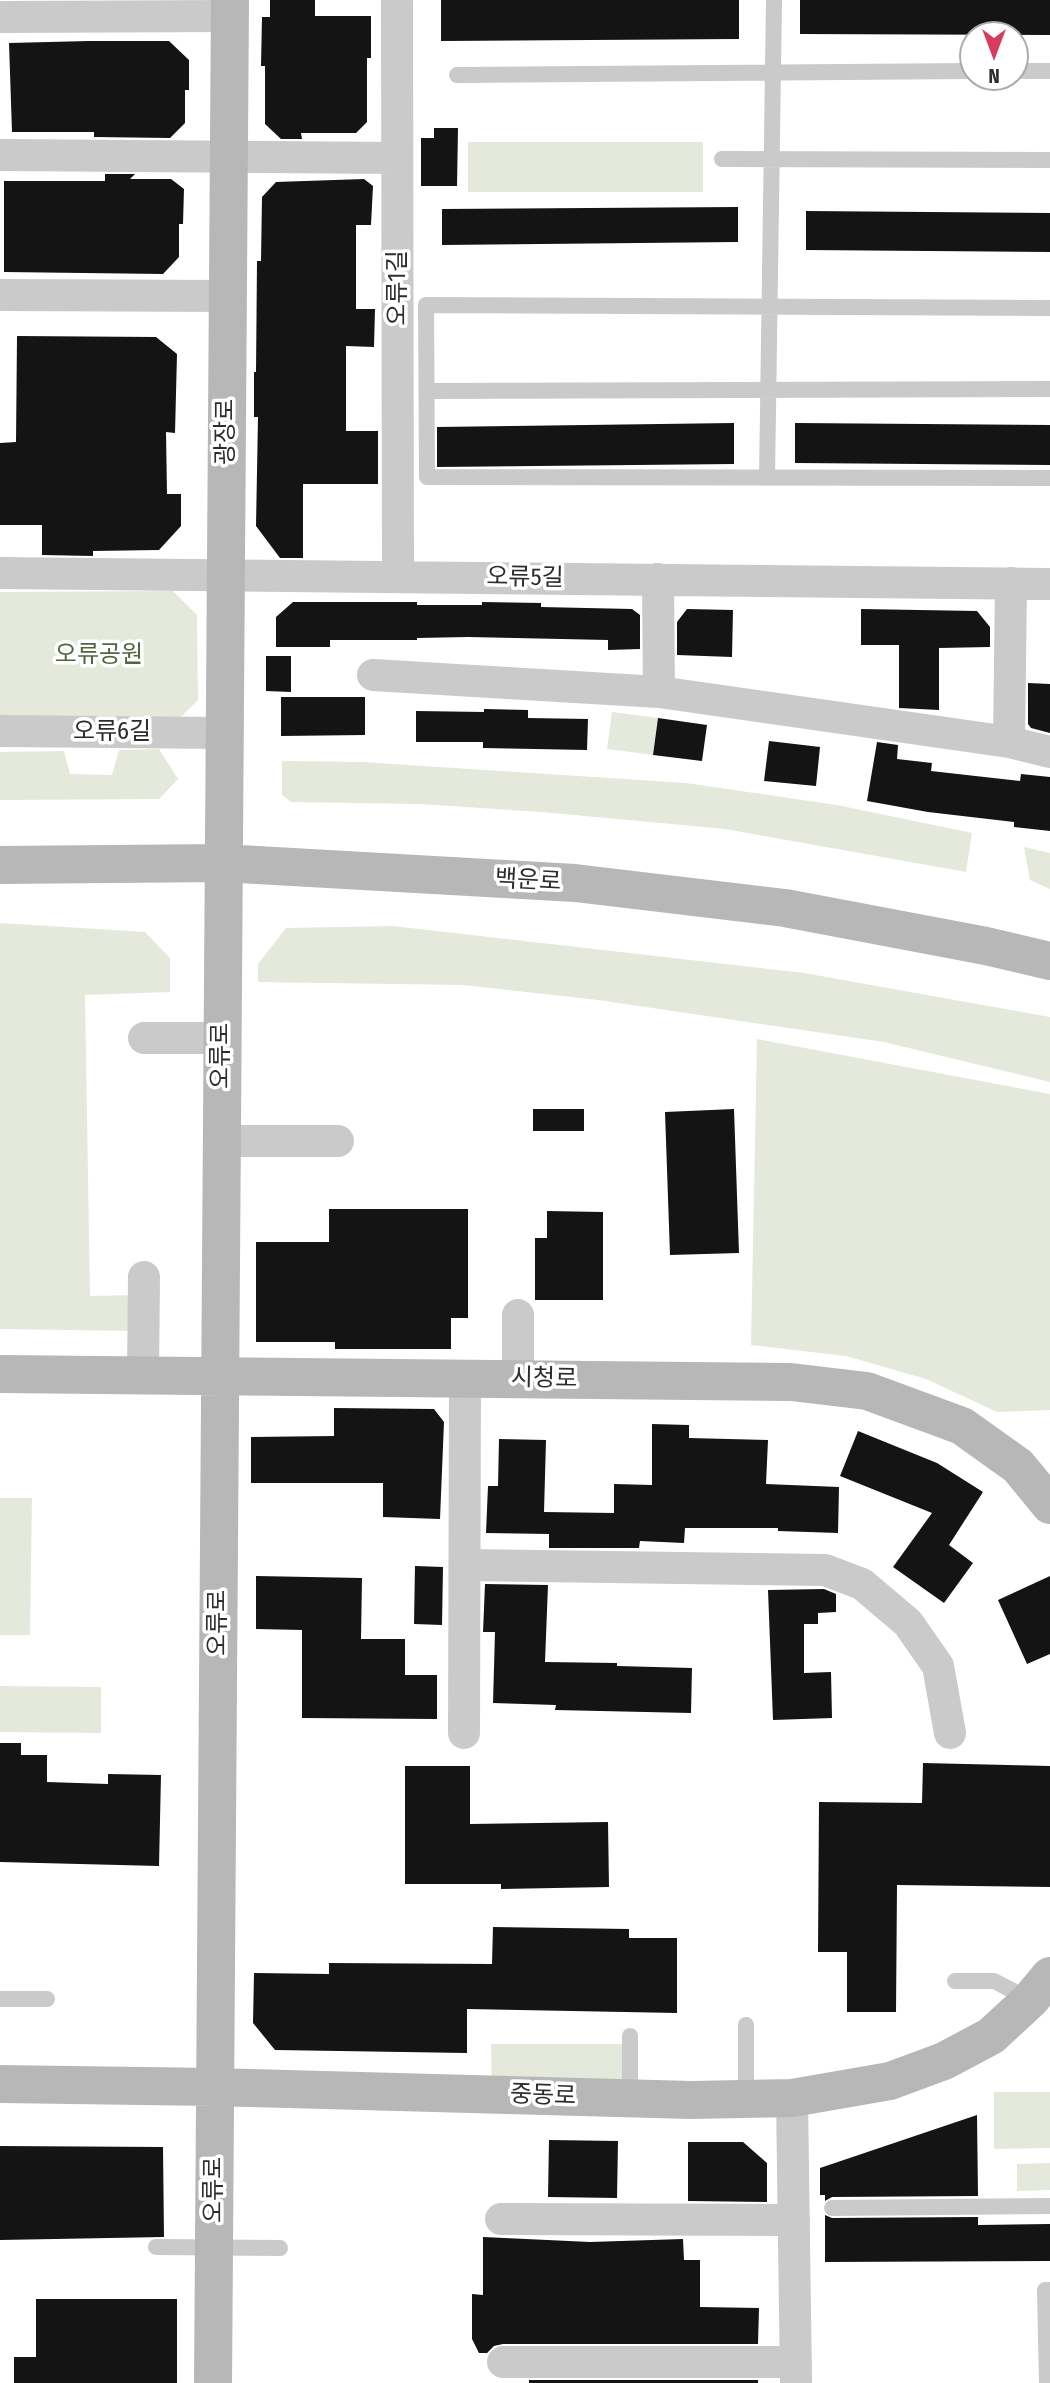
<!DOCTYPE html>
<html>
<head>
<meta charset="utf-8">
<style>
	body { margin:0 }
	#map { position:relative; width:1050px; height:2383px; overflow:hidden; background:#fff; font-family:"Fira Sans Condensed",sans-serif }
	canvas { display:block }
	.north { position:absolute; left:959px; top:21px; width:70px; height:70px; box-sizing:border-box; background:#fff; border:2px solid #ababab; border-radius:50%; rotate:180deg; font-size:19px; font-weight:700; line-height:28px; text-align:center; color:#2d2d2d }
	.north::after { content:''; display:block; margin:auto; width:24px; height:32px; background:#d63c5e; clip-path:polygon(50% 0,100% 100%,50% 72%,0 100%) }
</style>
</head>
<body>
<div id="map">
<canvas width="1050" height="2383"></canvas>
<div class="north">N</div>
</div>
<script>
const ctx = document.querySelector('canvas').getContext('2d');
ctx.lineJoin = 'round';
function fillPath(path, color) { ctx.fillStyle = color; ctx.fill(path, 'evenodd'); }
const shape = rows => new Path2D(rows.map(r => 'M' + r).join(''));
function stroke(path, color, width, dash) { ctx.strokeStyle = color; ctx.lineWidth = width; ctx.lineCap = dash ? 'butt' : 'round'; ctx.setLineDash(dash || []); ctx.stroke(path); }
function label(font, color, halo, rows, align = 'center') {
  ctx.font = font + ' "Fira Sans Condensed","Noto Sans KR",sans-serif'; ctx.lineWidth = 7; ctx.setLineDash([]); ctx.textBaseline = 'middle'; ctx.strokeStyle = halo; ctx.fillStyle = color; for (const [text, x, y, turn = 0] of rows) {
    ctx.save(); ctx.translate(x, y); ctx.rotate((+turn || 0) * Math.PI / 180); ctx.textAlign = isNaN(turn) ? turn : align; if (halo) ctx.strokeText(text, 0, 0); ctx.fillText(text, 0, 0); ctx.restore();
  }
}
fillPath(shape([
	[468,142,703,142,703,192,468,192],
	[173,591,197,615,198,700,178,720,0,718,0,592],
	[612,712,658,718,653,755,607,749],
	[159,749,178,779,159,799,0,800,0,752,64,751,70,774,112,775,119,750],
	[282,761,362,762,686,783,837,805,972,833,966,872,725,829,542,812,420,804,291,802,282,795],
	[1024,847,1050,853,1050,889,1030,880],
	[0,923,145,932,170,958,170,992,85,995,90,1296,135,1295,135,1331,0,1329],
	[393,926,804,973,1050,1017,1050,1082,884,1042,598,1000,463,985,258,982,258,964,286,928],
	[757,1039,1050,1094,1050,1410,997,1412,926,1379,846,1356,751,1345],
	[0,1498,32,1498,30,1635,0,1635],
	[0,1686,101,1687,101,1733,0,1732],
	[491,2044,625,2044,625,2094,492,2092],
	[994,2092,1050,2092,1050,2148,994,2149],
	[1050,2163,1050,2190,1017,2191,1017,2164]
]), '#e5e9db');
fillPath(shape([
	[270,0,315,0,315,16,371,16,371,58,367,58,367,122,356,133,301,133,302,139,281,139,265,124,265,66,261,66,262,17,270,17],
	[441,0,739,0,739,39,441,41],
	[800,0,1050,0,1050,35,800,34],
	[89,41,169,41,189,60,189,90,185,90,185,123,170,138,94,137,94,132,12,132,9,43],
	[434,128,458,128,457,186,421,186,421,138,434,138],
	[105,174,135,174,130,179,171,179,184,189,183,224,179,224,179,257,163,274,4,272,4,181,105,181],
	[364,179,373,186,371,225,356,225,356,309,375,309,374,347,346,346,346,431,378,431,378,484,303,484,303,558,280,558,256,526,258,417,254,417,254,372,256,372,257,261,261,261,262,197,276,182],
	[738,207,738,242,442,245,442,209],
	[806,211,1050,213,1050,252,806,250],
	[17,336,156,337,177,354,175,433,166,432,167,494,181,494,181,526,159,550,93,551,93,556,42,555,42,525,0,525,0,443,16,442],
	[734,423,734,464,437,467,437,427],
	[795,423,1050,425,1050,465,795,463],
	[293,602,417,602,417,605,482,605,482,602,541,603,541,607,632,609,640,615,640,649,608,650,608,640,468,637,417,638,417,640,330,640,330,647,276,647,276,617],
	[687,609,733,610,732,657,677,655,677,622],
	[861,609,977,611,990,627,990,647,939,648,939,710,899,708,899,645,861,645],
	[266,656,291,656,291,692,266,691],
	[1028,683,1050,684,1050,733,1031,728,1028,724],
	[281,697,365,697,365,735,281,736],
	[484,709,528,710,528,718,588,719,587,750,483,748,483,742,416,742,416,711,484,712],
	[658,718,707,725,702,761,653,755],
	[769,741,820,747,816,786,764,781],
	[877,742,898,745,897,759,932,763,931,771,1020,781,1021,774,1050,777,1050,831,1014,827,1014,822,928,812,867,801],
	[533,1109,584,1109,584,1131,533,1131],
	[734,1109,739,1253,670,1255,665,1112],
	[329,1209,468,1209,468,1318,451,1318,451,1349,335,1349,335,1342,256,1342,256,1242,329,1242],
	[547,1211,603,1212,603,1300,535,1300,535,1238,547,1238],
	[334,1408,434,1409,444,1422,440,1519,383,1517,383,1483,251,1483,251,1437,334,1436],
	[652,1424,689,1425,689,1438,768,1440,766,1484,839,1487,838,1533,778,1531,778,1528,685,1528,684,1543,640,1541,639,1548,549,1548,549,1534,486,1533,488,1486,498,1486,499,1439,546,1440,544,1512,614,1513,614,1484,652,1485],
	[858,1431,937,1463,983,1492,949,1545,973,1563,944,1603,893,1567,932,1513,840,1476],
	[415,1566,443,1567,442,1625,414,1624],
	[256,1576,362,1578,361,1639,405,1639,405,1675,437,1675,437,1719,302,1718,302,1630,256,1629],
	[1050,1576,1050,1654,1027,1664,998,1600],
	[485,1584,548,1585,545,1662,617,1663,617,1666,692,1668,691,1713,555,1710,556,1705,493,1703,495,1632,483,1632],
	[824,1589,836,1594,836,1612,818,1613,818,1624,804,1624,804,1673,831,1672,832,1718,773,1720,768,1590],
	[0,1743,21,1743,21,1755,47,1755,47,1782,108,1784,108,1774,161,1775,159,1866,0,1862],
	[923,1763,1050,1766,1050,1887,897,1885,896,2012,847,2012,847,1952,818,1952,819,1802,922,1803],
	[405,1766,470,1766,470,1824,608,1822,609,1887,501,1889,501,1884,405,1884],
	[493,1927,629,1929,629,1938,677,1938,677,2013,467,2009,467,2053,275,2050,253,2023,254,1973,329,1974,329,1963,492,1964],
	[977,2115,978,2196,832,2197,825,2201,825,2195,820,2195,820,2168],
	[549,2140,618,2141,617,2198,548,2197],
	[688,2142,743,2142,767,2163,767,2202,688,2201],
	[0,2146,163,2147,164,2237,0,2240],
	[825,2215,832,2218,978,2217,978,2225,1050,2224,1050,2261,825,2262],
	[483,2237,590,2242,683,2239,684,2260,700,2260,700,2307,759,2308,758,2344,503,2344,494,2346,487,2353,479,2353,472,2339,472,2294,483,2295],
	[36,2299,177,2299,177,2383,14,2383,14,2357,36,2357],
	[529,2380,758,2380,758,2383,529,2383]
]), '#141414');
stroke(shape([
	[1015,71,1050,71],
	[457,75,973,71],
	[722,159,1050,160],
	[1050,308,426,305,427,477,1050,478],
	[427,391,1050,389],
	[767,478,774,0],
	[955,1981,994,1981,1029,1999],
	[0,1999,47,1999],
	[746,2025,746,2099],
	[630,2036,630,2099],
	[832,2208,1050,2206],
	[156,2247,280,2248],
	[1047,2383,1045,2290,1050,2290]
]), '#cacaca', 16);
stroke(shape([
	[397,0,398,577],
	[0,17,230,16],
	[0,155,397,158],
	[0,295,227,296],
	[0,573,1050,584],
	[658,579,659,692],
	[373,675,659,692,1009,742,1050,752],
	[0,731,223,733],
	[1009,742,1011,583],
	[144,1038,221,1038],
	[220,1141,338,1141],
	[518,1315,518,1379],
	[143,1375,144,1277],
	[465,1565,825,1570,862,1584,908,1623,938,1666,950,1733],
	[464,1733,465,1379],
	[792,2098,796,2382],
	[501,2219,794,2220],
	[503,2362,796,2362]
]), '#cacaca', 32);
stroke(shape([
	[0,865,222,863,575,883,785,908,986,946,1050,961],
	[0,1374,791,1382,867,1391,962,1426,1018,1466,1050,1505],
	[0,2084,214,2087,691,2100,792,2098,890,2081,944,2061,991,2036,1030,2000,1050,1976],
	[213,2383,230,0]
]), '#b7b7b7', 38);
label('24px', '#2d2d2d', '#fff', [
	["오류1길",398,288,-90],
	["광장로",226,432,-90],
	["오류5길",525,578,1],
	["오류6길",112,732],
	["백운로",528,881,3],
	["오류로",221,1056,-90],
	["시청로",544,1379,1],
	["오류로",218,1623,-90],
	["중동로",543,2096,2],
	["오류로",214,2190,-90]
]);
label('24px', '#55643e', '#fff', [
	["오류공원",99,655]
]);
</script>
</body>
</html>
